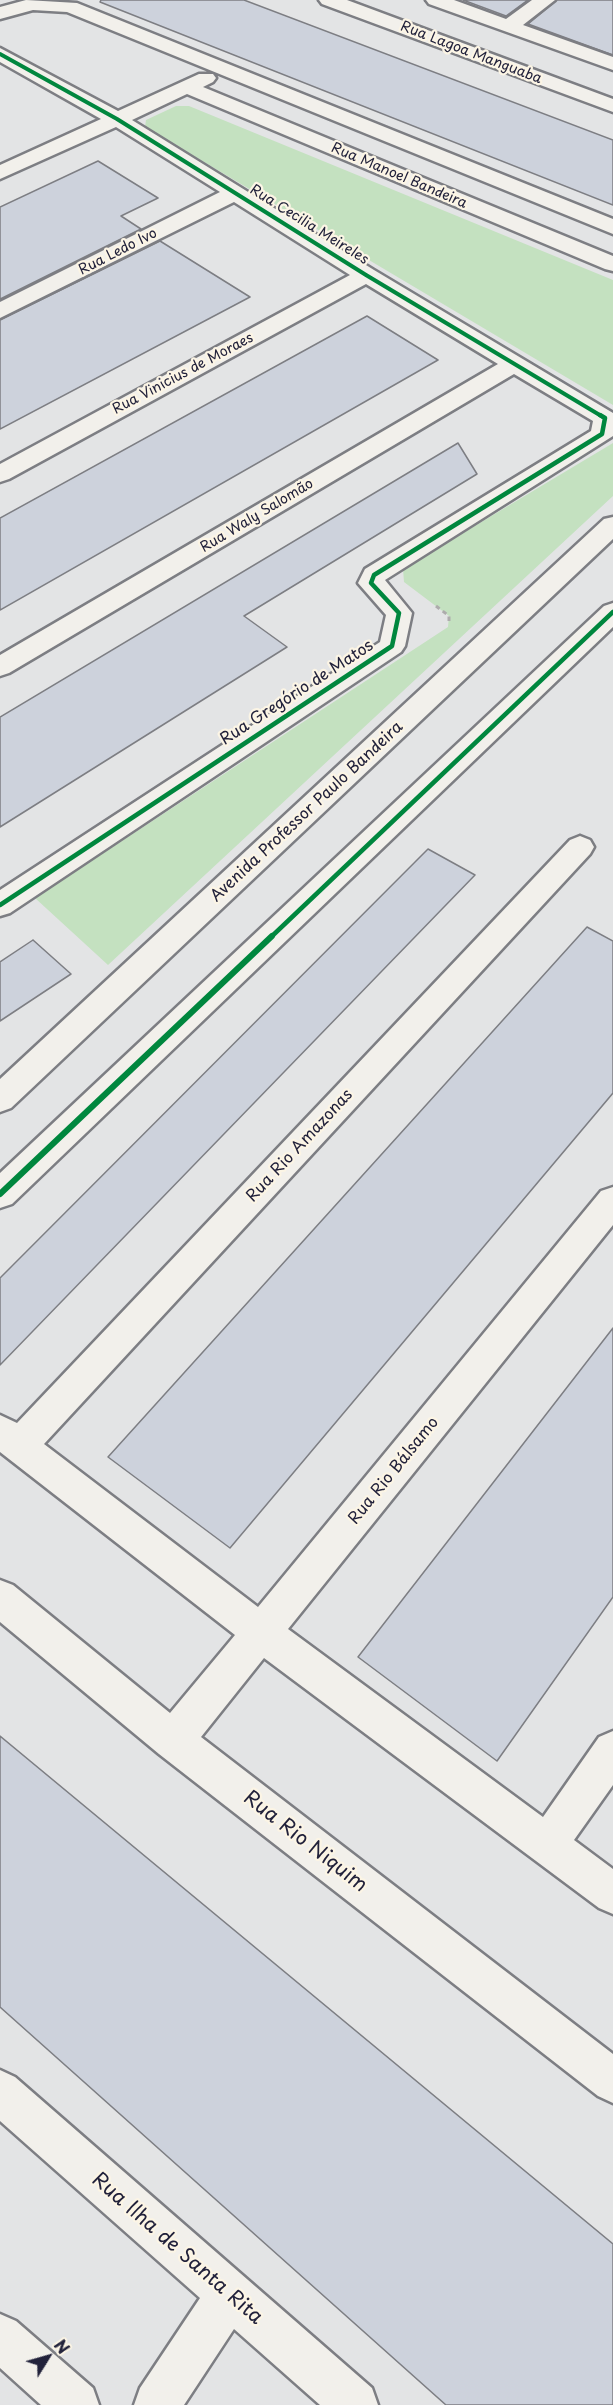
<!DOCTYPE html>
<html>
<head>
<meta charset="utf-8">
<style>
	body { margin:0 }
	#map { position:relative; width:613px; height:2405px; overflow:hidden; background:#e3e4e5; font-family:"Playpen Sans",sans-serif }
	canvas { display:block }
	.north { position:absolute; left:18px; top:2327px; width:60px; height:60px; -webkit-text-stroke:4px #fcf5e5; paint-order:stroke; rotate:53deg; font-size:16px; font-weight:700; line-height:24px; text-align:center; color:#22223b }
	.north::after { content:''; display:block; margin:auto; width:21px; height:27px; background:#22223b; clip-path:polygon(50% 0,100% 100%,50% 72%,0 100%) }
</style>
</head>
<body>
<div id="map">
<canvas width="613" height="2405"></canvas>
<div class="north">N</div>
</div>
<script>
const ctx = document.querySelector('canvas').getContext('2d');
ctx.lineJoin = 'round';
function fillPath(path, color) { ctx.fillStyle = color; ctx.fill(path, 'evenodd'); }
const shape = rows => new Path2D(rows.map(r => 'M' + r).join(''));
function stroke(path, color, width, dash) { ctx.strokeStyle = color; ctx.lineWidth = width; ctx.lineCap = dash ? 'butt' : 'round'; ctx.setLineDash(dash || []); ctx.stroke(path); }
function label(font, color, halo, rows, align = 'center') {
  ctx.font = font + ' "Playpen Sans",sans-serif'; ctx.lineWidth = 4.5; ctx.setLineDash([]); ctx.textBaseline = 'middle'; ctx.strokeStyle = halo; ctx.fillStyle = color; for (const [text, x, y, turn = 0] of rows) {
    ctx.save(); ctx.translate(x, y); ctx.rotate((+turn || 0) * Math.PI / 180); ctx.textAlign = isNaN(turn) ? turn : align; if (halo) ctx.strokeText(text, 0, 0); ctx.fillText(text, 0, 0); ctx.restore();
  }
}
fillPath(shape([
	[176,106,189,106,613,280,613,405,145,127,146,120],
	[613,443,613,496,108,965,35,898,448,627,449,616,404,582,403,569]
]), '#c4e1c0');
const building = shape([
	[101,0,244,0,613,140,613,205,100,2,101,0],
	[463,0,528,0,506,16,463,0],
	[557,0,613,0,613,55,528,24,557,0],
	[98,161,158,198,121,216,141,229,0,299,0,207,98,161],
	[160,241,250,297,0,429,0,320,160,241],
	[367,316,438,360,0,610,0,518,367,316],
	[458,443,477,474,244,616,287,647,0,827,0,717,458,443],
	[428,849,475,875,0,1365,0,1278,428,849],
	[587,927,613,941,613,1093,230,1548,108,1457,587,927],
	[33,940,71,974,0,1021,0,962,33,940],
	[613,1328,613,1597,497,1761,358,1657,613,1328],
	[0,1736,613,2244,613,2405,446,2405,0,2007,0,1736]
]);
fillPath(building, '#cdd2dc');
stroke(building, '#7d7e83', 1.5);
const street = shape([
	[26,0,77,3,613,219,613,234,67,12,33,10,0,19,0,7,26,0],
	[319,0,347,0,613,99,613,112,322,4,319,0],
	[426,0,454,0,506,19,532,0,555,0,523,25,613,57,613,70,429,4,426,0],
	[0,48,118,111,199,74,213,74,216,78,213,82,203,87,613,256,613,271,605,269,187,94,132,120,374,270,613,413,613,436,385,580,412,613,405,646,401,652,10,913,0,916,0,890,380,642,386,615,358,583,365,569,591,431,593,421,514,374,9,673,0,676,0,655,498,364,366,284,9,479,0,482,0,464,350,275,234,202,0,318,0,302,220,192,116,127,0,179,0,165,101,119,0,62,0,48],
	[613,517,613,539,11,1108,0,1112,0,1079,604,519,613,517],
	[613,603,613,627,12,1204,0,1208,0,1173,604,606,613,603],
	[580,836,590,840,594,847,590,854,44,1444,258,1607,601,1191,613,1187,613,1225,288,1629,543,1817,599,1737,613,1731,613,1785,574,1840,613,1869,613,1914,599,1908,264,1658,201,1737,613,2054,613,2103,598,2096,159,1754,0,1622,0,1580,13,1585,170,1713,235,1635,0,1452,0,1415,17,1423,570,840,580,836],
	[0,2070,15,2077,372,2388,378,2405,320,2405,234,2329,184,2405,134,2405,140,2388,200,2298,0,2121,0,2070],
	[0,2314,16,2321,93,2388,99,2405,41,2405,0,2368,0,2314]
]);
stroke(street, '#7d7e83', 5);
stroke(shape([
	[436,606,449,616,449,625]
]), '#adacac', 3, [4.5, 4]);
fillPath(street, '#f2f0eb');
stroke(shape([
	[0,54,117,119,366,275,603,417]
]), '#00873e', 4);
stroke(shape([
	[0,905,392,646,399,613,371,583,374,575,602,434,605,418,600,415],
	[270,938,613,612]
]), '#00873e', 4.5);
stroke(shape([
	[0,1194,272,936]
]), '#00873e', 6);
label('14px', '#22223b', '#fcf5e5', [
	["Rua Lagoa Manguaba",471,53,21],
	["Rua Manoel Bandeira",399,176,23],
	["Rua Cecilia Meireles",309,225,32],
	["Rua Ledo Ivo",118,252,-27],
	["Rua Vinicius de Moraes",183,374,-28],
	["Rua Waly Salomão",257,516,-31]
]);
label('16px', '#22223b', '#fcf5e5', [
	["Rua Gregório de Matos",297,693,-33],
	["Avenida Professor Paulo Bandeira",307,812,-43],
	["Rua Rio Amazonas",300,1146,-47],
	["Rua Rio Bálsamo",394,1471,-51]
]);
label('20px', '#22223b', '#fcf5e5', [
	["Rua Rio Niquim",305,1842,38],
	["Rua llha de Santa Rita",177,2249,41]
]);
</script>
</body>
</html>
